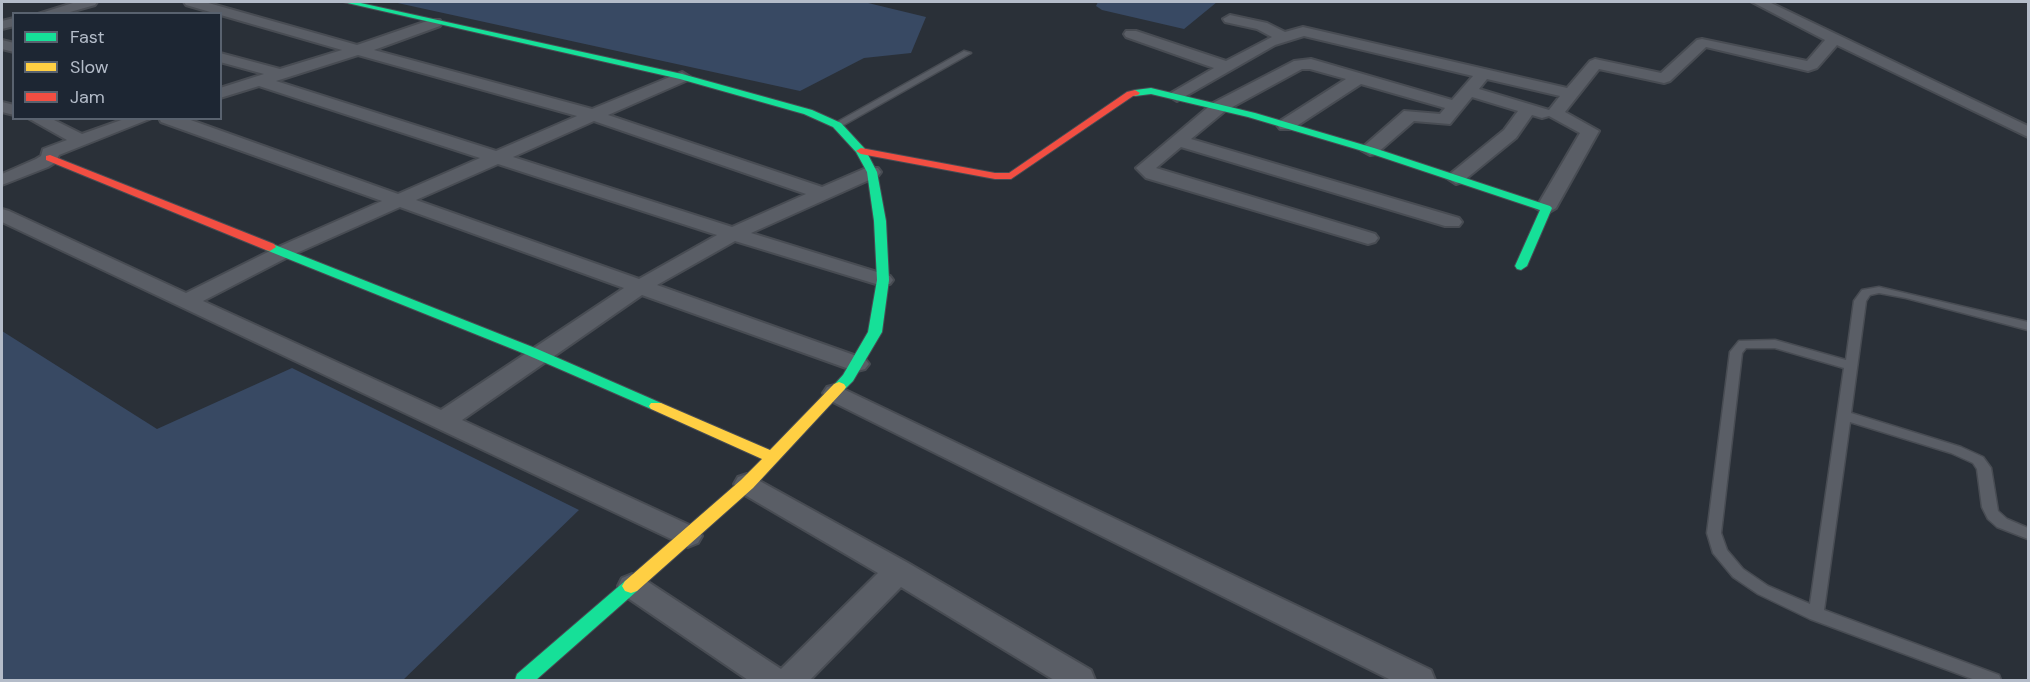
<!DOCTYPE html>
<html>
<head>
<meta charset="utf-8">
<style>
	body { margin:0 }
	#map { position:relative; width:2030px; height:682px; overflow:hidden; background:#2a3038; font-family:"DM Sans",sans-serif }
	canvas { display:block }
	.frame { position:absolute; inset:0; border:3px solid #b4bcc9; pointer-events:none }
	.legend { position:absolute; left:12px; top:12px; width:210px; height:108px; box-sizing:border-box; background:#1d2633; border:2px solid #59626f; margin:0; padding:8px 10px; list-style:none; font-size:18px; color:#b4bcc9 }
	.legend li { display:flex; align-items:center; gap:12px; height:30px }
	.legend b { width:30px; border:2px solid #59626f }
</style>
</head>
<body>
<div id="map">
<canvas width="2030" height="682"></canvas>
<div class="frame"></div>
<ul class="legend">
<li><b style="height:8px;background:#16e098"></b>Fast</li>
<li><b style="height:8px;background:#ffcf43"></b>Slow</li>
<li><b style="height:8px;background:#f24e42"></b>Jam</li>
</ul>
</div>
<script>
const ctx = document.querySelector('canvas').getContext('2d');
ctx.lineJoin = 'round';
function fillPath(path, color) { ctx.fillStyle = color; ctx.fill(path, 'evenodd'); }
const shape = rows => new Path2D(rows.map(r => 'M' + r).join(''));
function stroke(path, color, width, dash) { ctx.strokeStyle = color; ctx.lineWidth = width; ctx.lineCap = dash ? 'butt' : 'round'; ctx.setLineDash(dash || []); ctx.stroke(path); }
fillPath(shape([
	[393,2,864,2,926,17,911,53,864,58,800,91],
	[1098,2,1217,2,1184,29,1102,10,1096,6],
	[2,331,157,429,292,368,579,510,403,680,2,680]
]), '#384963');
const lane = shape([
	[964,51,971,53,840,127,834,127,832,125,964,51],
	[1879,287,2028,322,2028,330,1906,298,1879,293,1870,295,1866,301,1851,413,1961,447,1983,457,1991,468,1998,511,2007,519,2028,528,2028,539,1997,527,1988,519,1982,507,1977,469,1973,463,1951,453,1850,422,1824,610,1999,675,2001,680,1975,680,1810,619,1758,594,1733,577,1713,553,1707,533,1730,352,1739,341,1775,340,1846,360,1854,301,1862,290,1879,287],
	[1746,348,1775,348,1844,368,1810,604,1768,586,1743,569,1727,550,1721,533,1742,353,1746,348]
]);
const street = shape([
	[76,2,97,2,95,5,63,14,38,14,76,2],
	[184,2,205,2,357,45,430,20,440,20,442,23,440,26,374,50,592,109,682,72,690,77,688,80,608,115,822,187,866,168,878,168,881,172,878,176,751,233,890,276,893,280,890,284,876,284,735,241,657,285,865,359,869,364,865,369,857,371,849,369,642,295,462,420,698,529,702,536,698,543,688,547,2,222,2,209,9,211,186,293,276,248,382,201,161,122,159,118,185,118,398,194,480,158,259,86,220,98,220,88,264,74,220,62,220,53,280,69,342,50,186,5,184,2],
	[358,55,577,116,496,151,276,81,358,55],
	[594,121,806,194,732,227,513,157,594,121],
	[498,164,717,235,639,279,416,200,498,164],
	[400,207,624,288,441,410,203,301,290,256,400,207],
	[1752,2,1769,2,2028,126,2028,137,1837,45,1817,68,1808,71,1706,47,1670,81,1664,83,1599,69,1565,112,1599,131,1556,208,1546,214,1536,208,1580,133,1549,116,1542,118,1532,115,1516,138,1462,182,1456,184,1447,178,1450,174,1504,130,1518,111,1472,97,1450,124,1414,121,1376,154,1370,155,1361,150,1364,146,1404,111,1440,114,1445,108,1361,84,1292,129,1280,129,1277,125,1280,121,1346,79,1310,69,1302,69,1225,111,1191,139,1459,218,1462,222,1459,226,1445,226,1181,147,1156,168,1375,234,1378,238,1375,242,1368,244,1146,178,1136,168,1213,103,1294,61,1311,59,1452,100,1473,76,1304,36,1275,45,1177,101,1169,96,1171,93,1214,68,1126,37,1124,34,1126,31,1136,31,1226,61,1272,37,1257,29,1225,22,1223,19,1230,15,1267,23,1285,32,1303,27,1567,88,1590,61,1595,59,1661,73,1697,40,1702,39,1807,61,1825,40,1752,2],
	[1487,79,1560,96,1549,110,1479,89,1487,79],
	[14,18,14,26,2,29,2,21,14,18],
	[2,40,14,43,14,52,2,49,2,40],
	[2,102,14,105,14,115,2,112,2,102],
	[28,118,50,118,82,134,127,118,152,118,59,155,56,162,48,167,2,185,2,174,36,159,41,156,43,149,67,140,28,118],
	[835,385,1431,670,1435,680,1391,680,827,399,823,393,827,387,835,385],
	[747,474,908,563,1091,670,1095,680,1054,680,901,587,810,680,748,680,622,594,618,586,622,578,632,574,642,578,781,669,878,573,738,491,734,484,738,477,747,474]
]);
const fast = shape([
	[343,2,356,2,682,74,812,110,841,123,865,149,877,172,886,221,889,280,882,332,853,381,844,390,839,392,832,387,843,375,868,332,877,280,874,221,867,172,856,152,833,127,804,114,680,79,343,2],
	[1151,88,1255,113,1374,148,1550,206,1552,208,1527,266,1521,270,1517,269,1515,266,1540,210,1366,152,1248,117,1151,94,1135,96,1130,93,1135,90,1151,88],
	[270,243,535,348,661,403,663,406,661,409,651,409,525,354,266,250,264,247,266,244,270,243],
	[631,579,637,581,640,586,637,591,536,680,515,680,517,674,625,581,631,579]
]);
const slow = shape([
	[839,382,844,384,846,387,844,390,753,488,637,591,631,593,625,591,622,586,625,581,741,480,762,459,651,409,649,406,651,403,661,403,770,450,834,384,839,382]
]);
const jam = shape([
	[1135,90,1140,93,1138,95,1133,96,1011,179,995,179,861,154,856,151,861,148,995,173,1009,173,1127,92,1135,90],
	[50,155,274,244,276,247,270,251,266,250,46,160,46,156,50,155]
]);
stroke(lane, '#484c53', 3);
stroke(street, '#484c53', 4);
stroke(fast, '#484c53', 2);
stroke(slow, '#484c53', 2);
stroke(jam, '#484c53', 2);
fillPath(lane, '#5a5e66');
fillPath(street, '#5a5e66');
fillPath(fast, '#16e098');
fillPath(slow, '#ffcf43');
fillPath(jam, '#f24e42');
</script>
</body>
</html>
